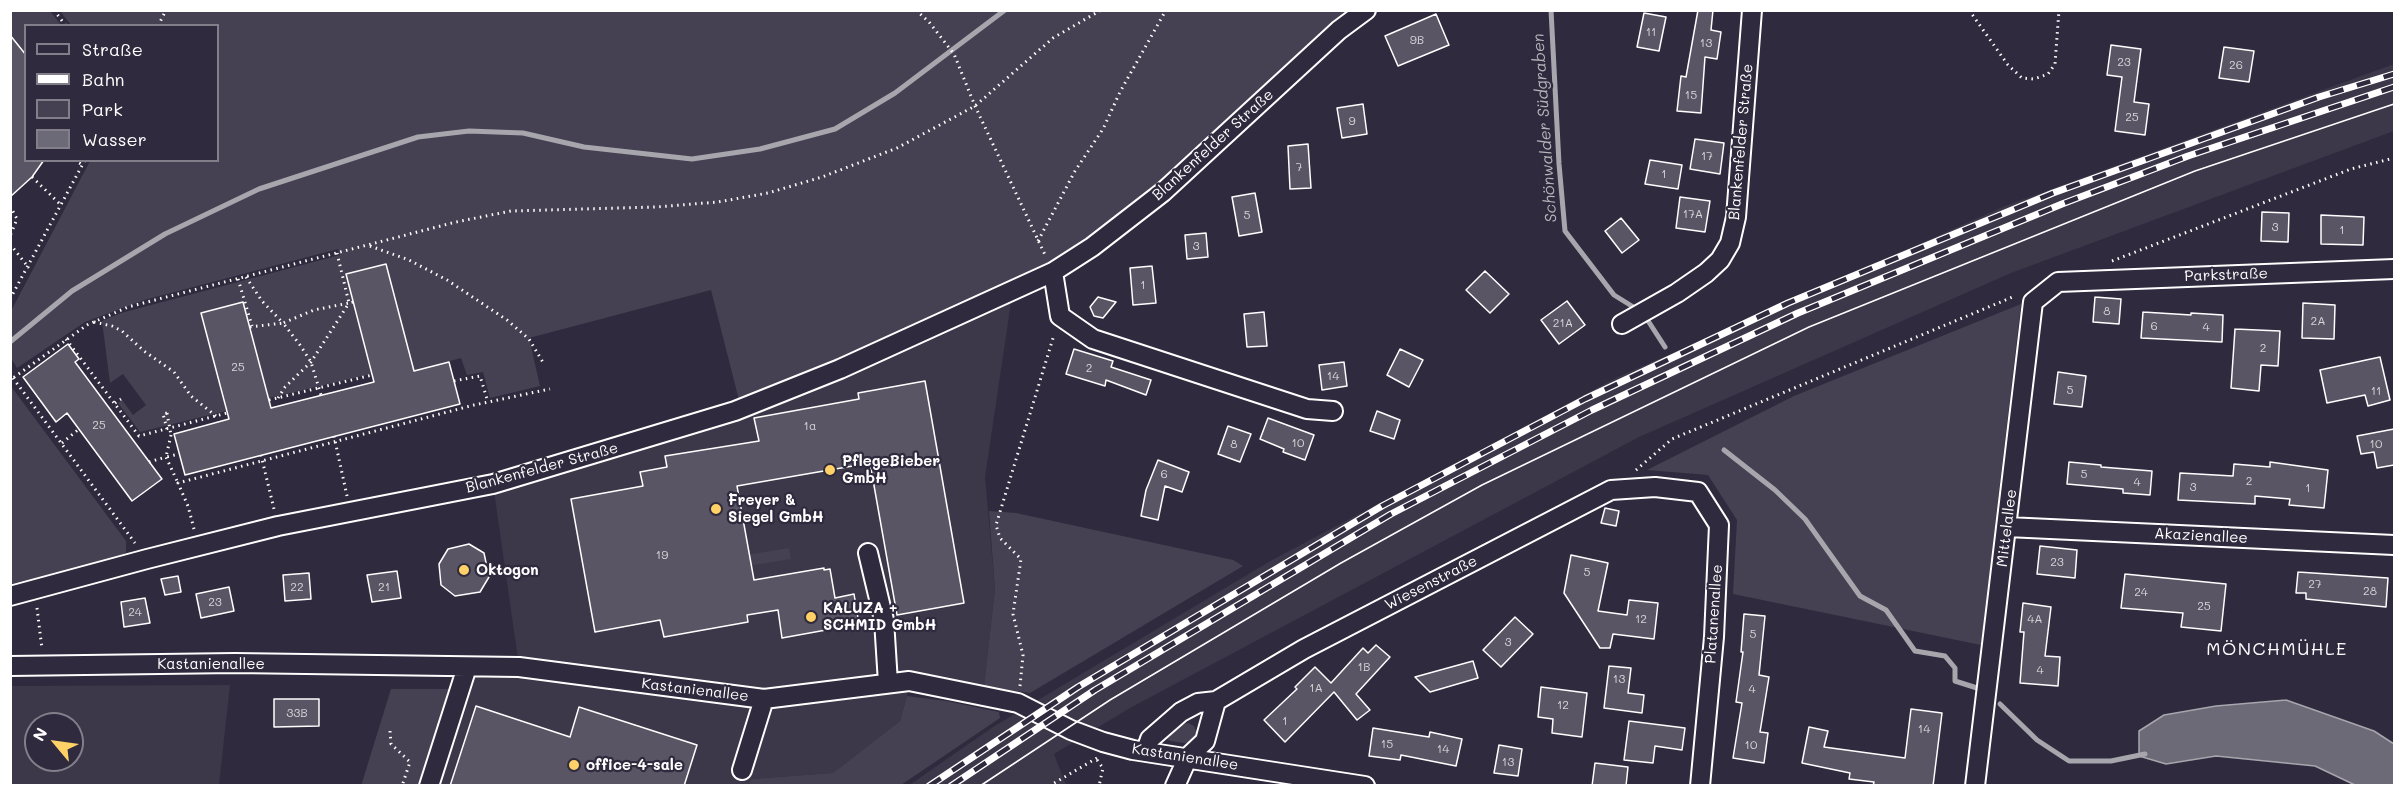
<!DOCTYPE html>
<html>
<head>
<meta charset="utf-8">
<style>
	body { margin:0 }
	#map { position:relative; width:2405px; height:796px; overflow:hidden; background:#2f2a3d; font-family:Mali,sans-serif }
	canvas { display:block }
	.frame { position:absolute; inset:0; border:12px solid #fff; pointer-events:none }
	.legend { position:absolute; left:24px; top:24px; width:195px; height:138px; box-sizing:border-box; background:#2f2a3d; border:2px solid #827f8b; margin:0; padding:8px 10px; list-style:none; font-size:18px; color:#fff }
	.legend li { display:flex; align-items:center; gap:12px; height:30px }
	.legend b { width:30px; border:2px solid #827f8b }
	.north { position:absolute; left:24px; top:712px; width:60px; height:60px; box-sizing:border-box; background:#2f2a3d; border:2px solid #827f8b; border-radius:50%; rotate:299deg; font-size:16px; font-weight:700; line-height:24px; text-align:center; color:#fff }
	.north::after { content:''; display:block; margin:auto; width:21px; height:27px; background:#ffd166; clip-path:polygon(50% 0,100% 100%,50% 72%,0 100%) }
</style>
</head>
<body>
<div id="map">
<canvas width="2405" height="796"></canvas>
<div class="frame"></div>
<ul class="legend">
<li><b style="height:8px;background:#2f2a3d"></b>Straße</li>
<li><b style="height:8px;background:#fff"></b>Bahn</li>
<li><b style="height:16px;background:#464152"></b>Park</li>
<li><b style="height:16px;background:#6d6a77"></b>Wasser</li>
</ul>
<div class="north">N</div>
</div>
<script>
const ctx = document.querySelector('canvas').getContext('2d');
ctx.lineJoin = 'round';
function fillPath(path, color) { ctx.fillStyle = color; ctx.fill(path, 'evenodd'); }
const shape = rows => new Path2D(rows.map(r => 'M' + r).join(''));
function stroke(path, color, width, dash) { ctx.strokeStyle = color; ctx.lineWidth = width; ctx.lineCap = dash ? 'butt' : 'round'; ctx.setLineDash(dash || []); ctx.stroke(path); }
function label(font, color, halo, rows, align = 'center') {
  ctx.font = font + ' Mali,sans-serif'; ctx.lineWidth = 4.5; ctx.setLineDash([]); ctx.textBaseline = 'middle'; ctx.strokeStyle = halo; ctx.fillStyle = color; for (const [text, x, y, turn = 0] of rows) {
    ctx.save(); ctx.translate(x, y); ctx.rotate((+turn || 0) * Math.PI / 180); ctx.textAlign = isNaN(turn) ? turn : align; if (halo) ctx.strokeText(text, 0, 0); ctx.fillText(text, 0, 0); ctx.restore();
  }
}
fillPath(shape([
	[2394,64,2394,131,2011,273,1639,437,1130,708,1054,754,1066,785,908,786,993,727,1272,560,1618,377,2005,206],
	[1013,289,985,477,995,589,984,686,909,681,907,696,900,721,833,773,751,779,749,786,420,786,458,667,519,666,493,484,735,411],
	[230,685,219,785,11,785,11,686],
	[36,724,72,724,72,760,36,760]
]), '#3c3749');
fillPath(shape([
	[11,11,50,11,61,25,26,26,25,55,11,35],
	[60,11,1362,11,1160,191,1047,271,741,408,711,290,529,338,540,386,490,398,483,372,467,375,461,358,414,371,385,264,346,274,371,374,269,398,243,302,202,313,226,411,140,432,118,403,122,400,133,415,146,405,123,374,110,383,102,321,121,313,340,255,338,249,144,300,85,322,17,368,11,358,10,313,90,161,218,160,218,26,71,25],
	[2021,304,1981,645,1733,594,1737,520,1708,475,1647,470,1794,396],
	[10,385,126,541,126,552,122,558,11,584],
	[989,511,1016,513,1233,560,1243,566,1030,693,984,686,995,589],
	[789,548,791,559,748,566,746,555],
	[391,689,451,689,420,785,361,786],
	[907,696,946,701,999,712,1000,718,901,785,749,785,751,779,833,773,900,721],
	[1188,723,1194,726,1196,731,1195,739,1190,744,1170,741,1166,738,1181,725]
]), '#464152');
const water = shape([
	[2286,700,2374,731,2394,744,2394,785,2355,785,2315,766,2216,756,2166,764,2139,756,2139,731,2164,715,2216,706,2286,700]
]);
fillPath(water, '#6d6a77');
stroke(water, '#a7a6ad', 1.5);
stroke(shape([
	[1551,10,1559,164,1565,231,1614,295,1643,313,1665,347],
	[10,342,72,291,165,234,259,189,418,137,469,131,523,133,584,147,692,159,760,149,835,129,895,93,1005,10],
	[1724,450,1775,490,1805,519,1860,596,1886,610,1915,651,1945,656,1955,668,1955,681,1977,688],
	[2000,704,2037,740,2069,761,2111,761,2145,754]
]), '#a7a6ad', 5);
const building = shape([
	[1698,10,1713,10,1711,30,1721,32,1717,59,1705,57,1701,113,1677,111,1681,76,1686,77,1698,10],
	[1644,13,1666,17,1659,51,1637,47,1644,13],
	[1436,14,1449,45,1398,66,1385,36,1436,14],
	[10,35,26,55,26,160,44,160,32,177,10,197,10,35],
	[2111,45,2141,49,2134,102,2149,104,2145,135,2115,131,2122,77,2107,75,2111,45],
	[2224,47,2254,51,2249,82,2219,78,2224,47],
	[1363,104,1367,134,1342,138,1337,108,1363,104],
	[1695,139,1724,143,1720,174,1690,169,1695,139],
	[1308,144,1311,188,1290,189,1288,146,1308,144],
	[1650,160,1682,165,1678,189,1645,184,1650,160],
	[1255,193,1262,232,1239,236,1232,197,1255,193],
	[1680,197,1710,201,1705,232,1676,228,1680,197],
	[2262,212,2289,213,2288,242,2261,241,2262,212],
	[2321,215,2364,217,2363,245,2321,244,2321,215],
	[1621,218,1639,240,1622,253,1605,231,1621,218],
	[1206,233,1208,257,1187,259,1185,235,1206,233],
	[386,264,414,371,449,362,460,404,185,475,174,434,229,419,201,313,243,302,271,408,374,382,346,274,386,264],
	[1152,266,1156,303,1133,305,1130,268,1152,266],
	[1485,271,1509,294,1490,313,1466,290,1485,271],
	[1098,297,1116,302,1103,318,1094,316,1090,307,1098,297],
	[2095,297,2121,299,2119,324,2093,322,2095,297],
	[1567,301,1585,325,1559,344,1541,320,1567,301],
	[2303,303,2335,305,2334,339,2302,338,2303,303],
	[1264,312,1267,346,1247,347,1244,314,1264,312],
	[2143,312,2191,315,2191,313,2223,315,2222,342,2141,338,2143,312],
	[2235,329,2280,331,2278,366,2261,365,2259,391,2231,388,2235,329],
	[68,344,79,359,75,362,162,479,132,501,67,413,56,422,23,377,68,344],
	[1074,349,1113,361,1111,367,1151,380,1146,395,1106,380,1105,386,1066,374,1074,349],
	[1400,349,1423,360,1409,387,1387,375,1400,349],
	[2380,357,2390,400,2368,406,2365,395,2327,403,2320,370,2380,357],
	[1344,362,1347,386,1322,390,1319,365,1344,362],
	[2058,372,2086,376,2082,407,2054,404,2058,372],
	[925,381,964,603,897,615,870,463,737,486,754,580,824,568,824,570,830,569,835,598,854,594,859,624,782,638,778,610,747,615,748,622,664,637,660,620,595,632,571,499,643,486,640,472,667,467,665,456,759,441,754,418,859,399,858,393,925,381],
	[1377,411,1400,420,1394,439,1370,431,1377,411],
	[1268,418,1314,435,1305,460,1283,452,1284,449,1260,439,1268,418],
	[1228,426,1251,434,1240,462,1218,454,1228,426],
	[2394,429,2394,465,2377,468,2374,452,2361,454,2357,436,2394,429],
	[1158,460,1189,472,1182,492,1165,486,1158,520,1141,516,1146,490,1158,460],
	[2069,462,2101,465,2101,467,2152,471,2150,495,2123,493,2123,489,2067,484,2069,462],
	[2270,462,2328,470,2324,508,2289,505,2290,499,2255,496,2255,504,2178,500,2180,473,2233,476,2234,464,2270,467,2270,462],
	[1605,508,1619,511,1616,526,1601,523,1605,508],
	[469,544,484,553,489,577,480,592,455,596,441,585,439,564,448,549,469,544],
	[2040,546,2077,550,2075,578,2037,574,2040,546],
	[1571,555,1608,563,1598,611,1627,615,1629,600,1658,603,1654,639,1613,634,1610,648,1600,648,1564,593,1571,555],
	[397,571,401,598,372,602,367,575,397,571],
	[2298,572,2388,578,2386,607,2306,599,2306,593,2296,593,2298,572],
	[309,573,311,599,285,601,283,575,309,573],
	[2125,574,2226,584,2221,631,2181,627,2183,613,2121,608,2125,574],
	[178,576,181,592,165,595,161,579,178,576],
	[229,587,234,611,201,618,196,594,229,587],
	[145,598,150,623,124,627,121,602,145,598],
	[2023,603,2051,607,2045,656,2060,657,2058,686,2020,683,2024,632,2020,632,2023,603],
	[1744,614,1765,616,1759,675,1769,677,1760,732,1768,733,1764,763,1733,758,1742,703,1736,702,1743,652,1741,652,1744,614],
	[1515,617,1533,634,1501,667,1483,650,1515,617],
	[1376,645,1390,657,1356,694,1370,710,1357,720,1334,692,1285,742,1264,720,1297,689,1295,687,1315,667,1331,683,1363,648,1368,653,1376,645],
	[1473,661,1478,678,1430,692,1415,677,1473,661],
	[1609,666,1631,668,1628,693,1644,695,1642,713,1604,708,1609,666],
	[1541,687,1587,693,1582,737,1552,733,1553,719,1538,717,1541,687],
	[274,699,319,699,319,726,274,727,274,699],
	[476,706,570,737,579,707,697,745,684,786,450,786,476,706],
	[1911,709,1942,713,1933,786,1873,786,1874,782,1849,779,1850,773,1802,763,1809,727,1828,731,1824,747,1905,758,1911,709],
	[1629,721,1685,728,1682,750,1655,746,1653,763,1624,760,1629,721],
	[1373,728,1429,737,1430,732,1462,739,1456,766,1401,755,1400,760,1369,756,1373,728],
	[1499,745,1522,749,1518,776,1494,773,1499,745],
	[1595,763,1628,767,1626,786,1592,786,1595,763]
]);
fillPath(building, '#595564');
stroke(building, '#fff', 1.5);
const minor = shape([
	[1622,324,1677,293,1706,273,1720,260,1730,243,1736,217,1752,10],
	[1333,411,1307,409,1093,339,1060,316,1053,272,1092,247,1163,192,1339,30,1366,10],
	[2007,527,2394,545],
	[868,553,884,620,888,683],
	[10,596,147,559,278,526,493,484,735,411,840,369,1053,272],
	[10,666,235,663,519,667,764,699,909,681,1018,703,1071,730,1103,742,1133,750,1365,786],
	[1146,751,1150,739,1181,712,1198,703,1216,701,1304,649,1611,490,1655,487,1698,492,1719,525,1714,637,1700,786],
	[742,770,764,699],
	[429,786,467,667],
	[1175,786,1188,757,1205,741,1216,701],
	[1975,786,2033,302,2058,282,2394,269]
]);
stroke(minor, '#fff', 22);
stroke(shape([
	[54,10,66,26],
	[916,10,929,22,954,54,975,106,1046,257],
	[1969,10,2008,65,2022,78,2034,79,2048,74,2055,64,2059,10],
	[158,26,166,10],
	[74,160,83,165],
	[32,177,61,205],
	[10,206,17,219,10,236],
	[1038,241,1075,171,1103,129,1120,92,1166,10],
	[10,244,29,268],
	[370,246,409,260,447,280,507,320,529,339,544,364],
	[337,253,349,303,353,302],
	[2112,261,2351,169,2394,158],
	[246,277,262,301,283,323,314,310,349,303],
	[238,279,252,326],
	[10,299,85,160],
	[94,322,112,326,122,331,144,351,174,372,191,396,216,416],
	[250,327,283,323,300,345,311,362,321,395],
	[66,339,139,436,227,413],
	[10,374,13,378,87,325,128,307,456,222,511,211,656,207,718,202,768,193,822,177,897,148,975,106,1053,38,1101,10],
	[13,378,135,543],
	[454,381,480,376,488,402],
	[278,398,285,387,311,362,349,303],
	[269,400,372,375],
	[115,403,121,399],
	[167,429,163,414,167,413],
	[171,435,166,457,179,454],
	[334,436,347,496],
	[62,443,79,429],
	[261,455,274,509],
	[149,462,166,457,178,483],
	[1636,470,1672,439,2015,296],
	[194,529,188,506,178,483,474,405,550,389],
	[37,608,42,649],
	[1020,686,1023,655,1013,614,1021,559,1000,538,996,525,1054,335],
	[390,731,391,744,410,762,402,786],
	[1097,760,1103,768,1099,786],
	[1049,786,1097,758]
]), '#fff', 3, [1.5, 4.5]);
stroke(minor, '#2f2a3d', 18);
stroke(shape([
	[980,786,1110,700,1341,563,1482,485,1809,327,2195,171,2394,104]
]), '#fff', 1.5);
const rail = shape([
	[929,786,1078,687,1382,506,1585,399,1788,303,2053,193,2319,97,2394,74],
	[951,786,1095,690,1391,514,1592,410,1798,313,2062,204,2188,156,2394,87]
]);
stroke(rail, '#fff', 7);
stroke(rail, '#2f2a3d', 4.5, [14]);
stroke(shape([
	[167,413,171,435]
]), '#fff', 3, [1.5, 4.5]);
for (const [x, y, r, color] of [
	[830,470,6,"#ffd166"],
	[716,509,6,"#ffd166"],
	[464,570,6,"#ffd166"],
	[811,617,6,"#ffd166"],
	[574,765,6,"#ffd166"]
]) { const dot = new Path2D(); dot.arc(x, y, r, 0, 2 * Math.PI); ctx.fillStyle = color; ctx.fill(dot); stroke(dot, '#2f2a3d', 2); }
label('12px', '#d6d4d8', null, [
	["11",1651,32],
	["9B",1417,40],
	["13",1706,43],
	["23",2124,62],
	["26",2236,65],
	["15",1691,95],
	["25",2132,117],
	["9",1352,121],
	["17",1707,156],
	["7",1299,167],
	["1",1664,174],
	["17A",1693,214],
	["5",1247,215],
	["3",2275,227],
	["1",2342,230],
	["3",1196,246],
	["1",1143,285],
	["8",2107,311],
	["2A",2318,321],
	["21A",1563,323],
	["6",2154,326],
	["4",2206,327],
	["2",2263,348],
	["25",238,367],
	["2",1089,368],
	["14",1333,376],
	["5",2070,390],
	["11",2376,391],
	["25",99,425],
	["1a",810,426],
	["10",1298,443],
	["8",1234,444],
	["10",2376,444],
	["6",1164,474],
	["5",2084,474],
	["2",2249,481],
	["4",2137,482],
	["3",2193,487],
	["1",2308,488],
	["19",662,555],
	["23",2057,562],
	["5",1587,572],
	["27",2315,584],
	["22",297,587],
	["21",384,587],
	["28",2370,591],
	["24",2141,592],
	["23",215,602],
	["25",2204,606],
	["24",135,612],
	["12",1641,619],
	["4A",2035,619],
	["5",1753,634],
	["3",1508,642],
	["1B",1364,667],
	["4",2040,670],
	["13",1619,679],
	["1A",1316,688],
	["4",1752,689],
	["12",1563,705],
	["33B",297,713],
	["1",1285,721],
	["14",1924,729],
	["15",1387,744],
	["10",1751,745],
	["14",1443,749],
	["13",1508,762]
]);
label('15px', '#fff', '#2f2a3d', [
	["Blankenfelder Straße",1741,142,-85],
	["Blankenfelder Straße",1213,145,-42],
	["Parkstraße",2226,275,-2],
	["Blankenfelder Straße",542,468,-15],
	["Mittelallee",2007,528,-83],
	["Akazienallee",2201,536,3],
	["Wiesenstraße",1431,583,-27],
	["Platanenallee",1714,614,-86],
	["Kastanienallee",211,664],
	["Kastanienallee",695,690,7],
	["Kastanienallee",1185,757,9]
]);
label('bold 15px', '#fff', '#2f2a3d', [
	["PflegeBieber",842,461],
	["GmbH",842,478],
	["Freyer &",728,500],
	["Siegel GmbH",728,517],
	["Oktogon",476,570],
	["KALUZA +",823,608],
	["SCHMID GmbH",823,625],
	["office-4-sale",586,765]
], 'left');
label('italic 16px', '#b6b4bb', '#2f2a3d', [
	["Schönwalder Südgraben",1545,128,-94]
]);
ctx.letterSpacing = '1.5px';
label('18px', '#fff', '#2f2a3d', [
	["MÖNCHMÜHLE",2277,649]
]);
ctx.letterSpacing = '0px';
</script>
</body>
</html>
